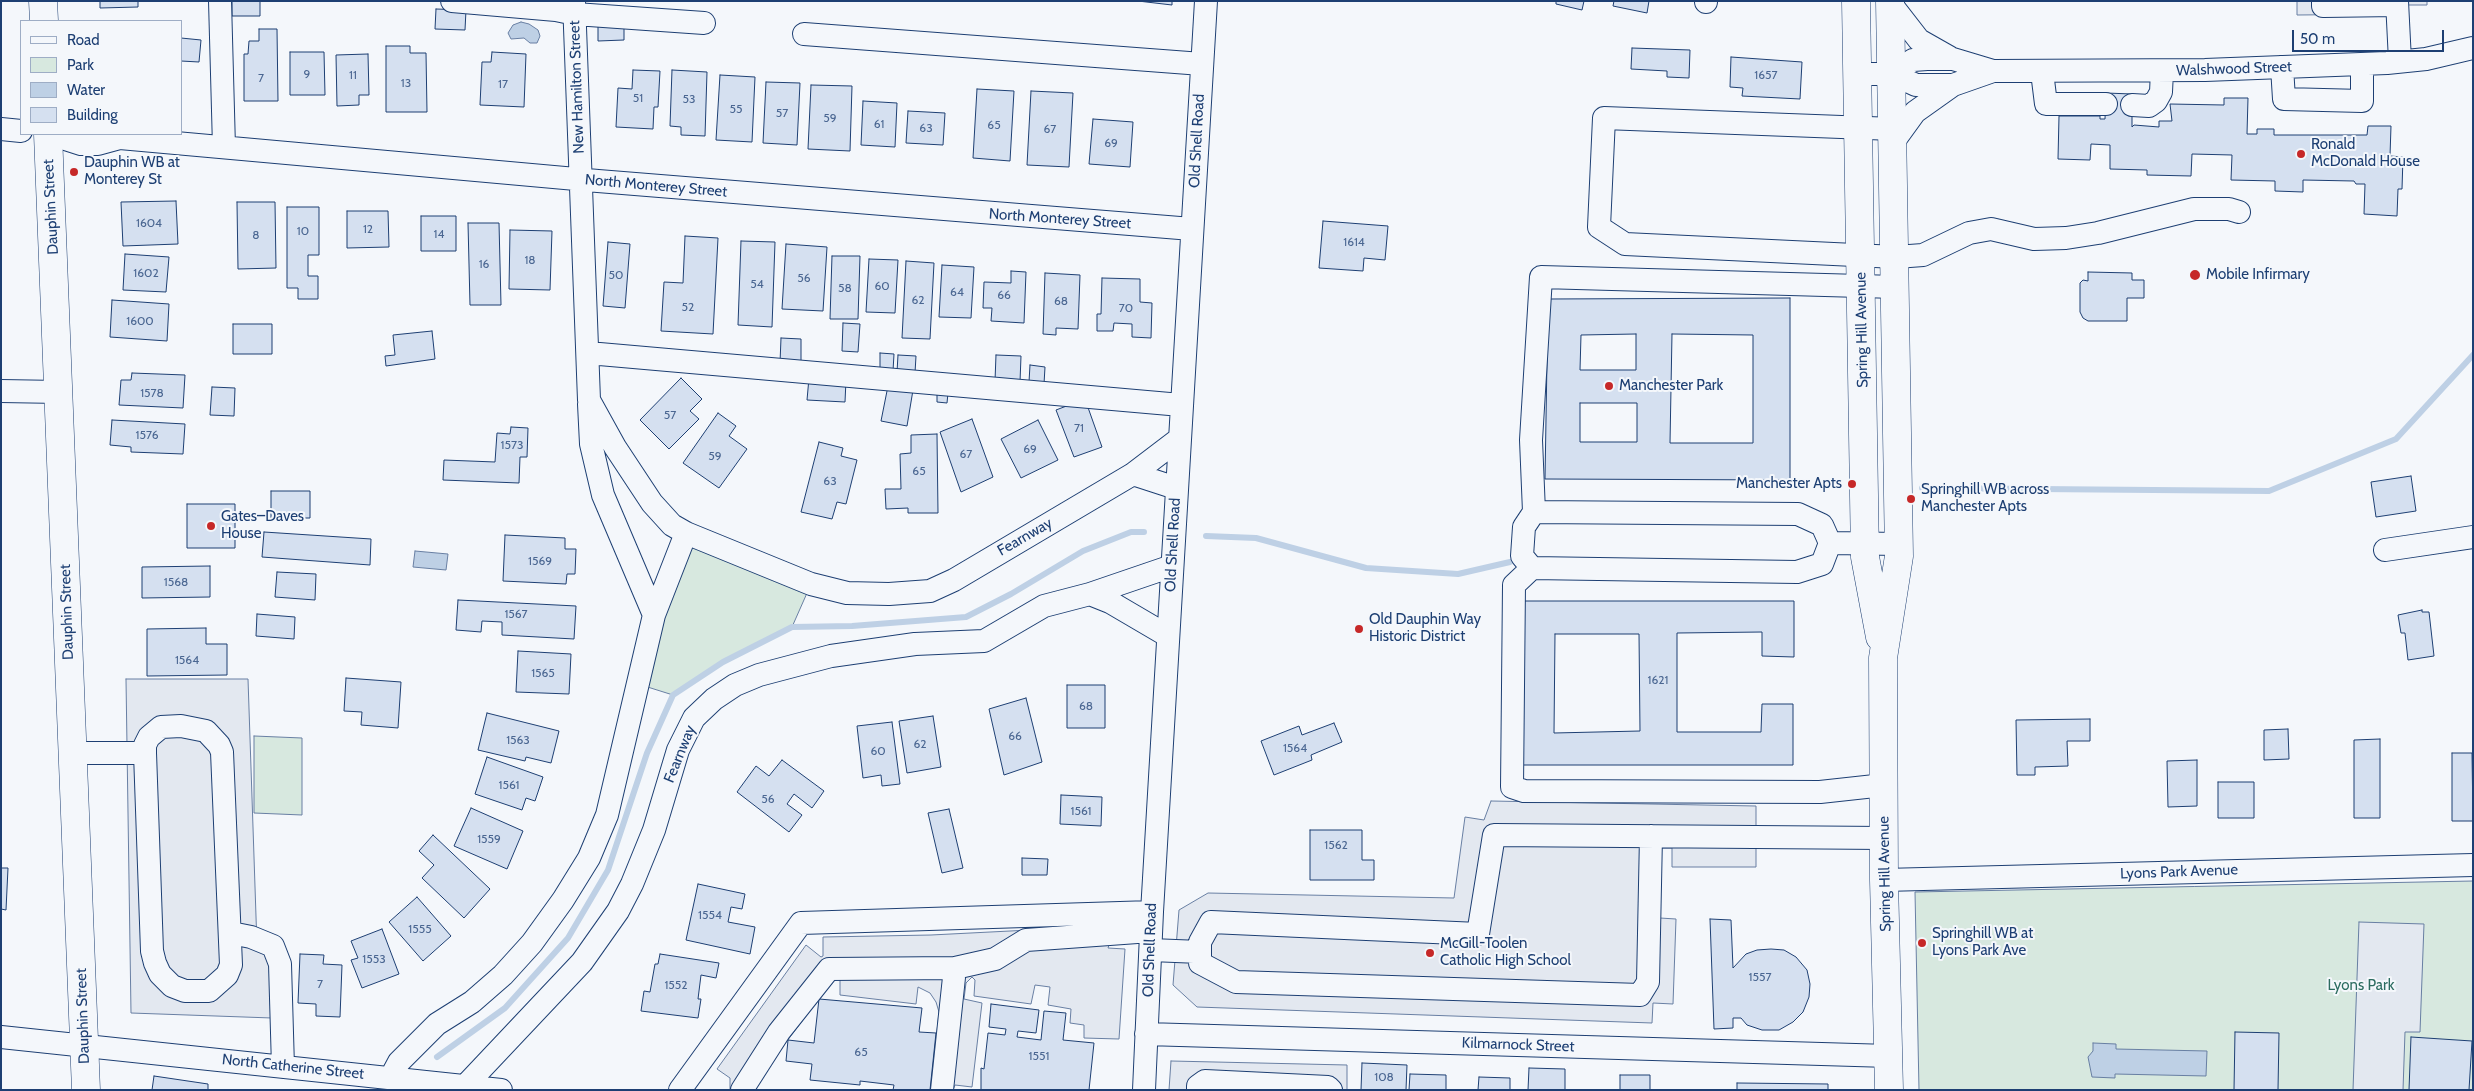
<!DOCTYPE html>
<html>
<head>
<meta charset="utf-8">
<style>
	body { margin:0 }
	#map { position:relative; width:2474px; height:1091px; overflow:hidden; background:#f4f7fb; font-family:Cabin,sans-serif }
	canvas { display:block }
	.frame { position:absolute; inset:0; border:2px solid #1d3f73; pointer-events:none }
	.legend { position:absolute; left:20px; top:20px; width:162px; height:115px; box-sizing:border-box; background:#f4f7fb; border:1px solid #9eadc5; margin:0; padding:6px 9px; list-style:none; font-size:15px; color:#1d3f73 }
	.legend li { display:flex; align-items:center; gap:10px; height:25px }
	.legend b { width:25px; border:1px solid #9eadc5 }
	.scale { position:absolute; left:2292px; top:30px; width:152px; height:22px; box-sizing:border-box; border:2px solid #1d3f73; border-top:0; padding-left:6px; font-size:15px; line-height:18px; white-space:nowrap; color:#1d3f73; -webkit-text-stroke:4px #f4f7fb; paint-order:stroke }
</style>
</head>
<body>
<div id="map">
<canvas width="2474" height="1091"></canvas>
<div class="frame"></div>
<ul class="legend">
<li><b style="height:6px;background:#f4f7fb"></b>Road</li>
<li><b style="height:14px;background:#d7e8df"></b>Park</li>
<li><b style="height:14px;background:#bed0e5"></b>Water</li>
<li><b style="height:14px;background:#d5e0f0"></b>Building</li>
</ul>
<div class="scale">50 m</div>
</div>
<script>
const ctx = document.querySelector('canvas').getContext('2d');
ctx.lineJoin = 'round';
function fillPath(path, color) { ctx.fillStyle = color; ctx.fill(path, 'evenodd'); }
const shape = rows => new Path2D(rows.map(r => 'M' + r).join(''));
function stroke(path, color, width, dash) { ctx.strokeStyle = color; ctx.lineWidth = width; ctx.lineCap = dash ? 'butt' : 'round'; ctx.setLineDash(dash || []); ctx.stroke(path); }
function label(font, color, halo, rows, align = 'center') {
  ctx.font = font + ' Cabin,sans-serif'; ctx.lineWidth = 4; ctx.setLineDash([]); ctx.textBaseline = 'middle'; ctx.strokeStyle = halo; ctx.fillStyle = color; for (const [text, x, y, turn = 0] of rows) {
    ctx.save(); ctx.translate(x, y); ctx.rotate((+turn || 0) * Math.PI / 180); ctx.textAlign = isNaN(turn) ? turn : align; if (halo) ctx.strokeText(text, 0, 0); ctx.fillText(text, 0, 0); ctx.restore();
  }
}
const green = shape([
	[686,533,811,584,792,627,723,662,673,695,638,684,686,533],
	[254,736,302,738,302,815,254,813,254,736],
	[2473,881,2473,1090,1919,1090,1915,892,2473,881]
]);
fillPath(green, '#d7e8df');
stroke(green, '#687fa3', 1);
const parking = shape([
	[2297,1,2427,1,2427,5,2408,5,2408,14,2297,15,2297,1],
	[126,679,248,679,257,946,270,954,272,1018,131,1013,126,679],
	[1491,801,1756,806,1756,867,1672,867,1672,848,1661,848,1660,918,1676,919,1673,1004,1653,1003,1652,1023,1197,1007,1173,985,1179,910,1208,893,1454,898,1465,817,1484,820,1491,801],
	[2359,922,2424,924,2420,1032,2405,1032,2403,1090,2353,1090,2359,922],
	[1129,925,1109,945,1108,948,1125,949,1119,1039,1084,1038,1084,1025,1070,1023,1071,1009,1048,1005,1050,987,1035,985,1031,1004,974,996,975,980,972,977,966,983,964,999,982,1003,972,1087,955,1085,953,1090,931,1090,939,1012,936,1002,930,993,918,987,916,1004,840,995,840,979,833,980,750,1090,730,1090,730,1078,717,1069,806,945,821,957,823,956,823,937,931,935,1129,925],
	[1171,1061,1347,1065,1347,1090,1169,1090,1171,1061]
]);
fillPath(parking, '#e3e8f0');
stroke(parking, '#687fa3', 1);
const water = shape([
	[521,22,529,24,538,30,540,36,537,43,530,43,524,38,511,39,508,33,513,25,521,22],
	[415,551,448,554,446,570,413,567,415,551],
	[2093,1043,2116,1044,2116,1049,2207,1051,2206,1076,2115,1074,2115,1078,2092,1077,2088,1057,2093,1051,2093,1043]
]);
fillPath(water, '#bed0e5');
stroke(water, '#687fa3', 1);
stroke(shape([
	[1922,488,2269,491,2396,439,2473,355],
	[1206,536,1256,538,1366,568,1458,574,1510,562],
	[437,1057,505,1008,568,938,608,870,647,753,673,695,723,662,792,627,852,626,966,617,1011,594,1083,551,1131,532,1144,532]
]), '#bed0e5', 6);
const building = shape([
	[100,1,138,1,138,7,100,8,100,1],
	[232,1,260,1,260,16,232,16,232,1],
	[1138,1,1172,1,1172,5,1138,1],
	[1556,1,1584,1,1582,10,1556,4,1556,1],
	[1614,1,1649,1,1647,13,1613,6,1614,1],
	[436,9,466,10,465,30,435,29,436,9],
	[624,22,624,40,598,41,598,23,624,22],
	[259,29,277,29,278,101,244,101,244,54,248,54,249,41,259,41,259,29],
	[181,38,201,40,199,62,181,61,181,38],
	[386,46,410,46,410,53,426,53,427,112,386,112,386,46],
	[1632,48,1690,50,1689,78,1667,77,1667,71,1631,69,1632,48],
	[290,52,324,52,325,95,290,95,290,52],
	[492,52,526,54,524,107,480,105,482,62,491,62,492,52],
	[368,54,369,95,359,95,359,105,337,106,336,55,368,54],
	[1731,57,1802,62,1800,99,1742,96,1743,88,1730,87,1731,57],
	[633,70,660,71,658,107,654,107,653,129,616,127,618,88,632,89,633,70],
	[672,70,707,72,705,136,681,135,681,127,670,126,672,70],
	[720,75,755,77,752,142,716,140,720,75],
	[766,82,800,83,797,145,763,143,766,82],
	[811,85,852,86,850,151,808,149,811,85],
	[977,89,1014,91,1010,161,973,158,977,89],
	[1031,91,1073,93,1069,167,1027,165,1031,91],
	[2106,93,2132,94,2132,127,2134,125,2159,127,2159,121,2172,121,2170,104,2224,105,2224,98,2248,98,2247,134,2257,134,2257,129,2274,129,2274,135,2367,135,2368,126,2391,126,2390,156,2403,157,2402,189,2398,189,2397,216,2364,214,2365,184,2356,184,2354,181,2303,180,2303,192,2275,191,2275,181,2231,180,2232,155,2192,154,2191,176,2147,175,2147,170,2110,169,2110,145,2091,144,2090,160,2058,159,2059,116,2100,116,2100,119,2105,119,2106,93],
	[863,101,897,103,895,147,861,145,863,101],
	[908,111,945,113,943,145,906,143,908,111],
	[1093,119,1133,122,1130,167,1089,164,1093,119],
	[176,201,178,244,123,246,121,202,176,201],
	[237,202,275,202,276,268,238,269,237,202],
	[287,207,319,207,319,255,308,255,308,276,318,276,318,299,298,299,298,288,287,288,287,207],
	[347,211,388,211,389,247,347,248,347,211],
	[421,216,456,216,456,251,421,251,421,216],
	[1323,221,1388,226,1385,260,1364,258,1363,271,1319,268,1323,221],
	[468,223,499,223,501,305,470,305,468,223],
	[510,230,552,231,550,290,509,289,510,230],
	[685,236,718,238,713,334,661,331,664,282,683,283,685,236],
	[741,241,775,242,772,327,738,325,741,241],
	[608,242,630,244,625,308,603,306,608,242],
	[786,244,827,247,823,311,782,309,786,244],
	[125,254,169,257,166,292,123,290,125,254],
	[832,256,860,256,858,319,830,319,832,256],
	[869,259,898,260,895,313,866,312,869,259],
	[906,261,934,263,930,339,902,338,906,261],
	[942,265,974,267,971,318,939,317,942,265],
	[1011,271,1026,272,1024,323,991,321,992,308,983,308,984,282,1011,283,1011,271],
	[2088,272,2132,273,2132,280,2144,280,2144,298,2127,298,2127,321,2088,321,2083,318,2080,312,2080,283,2083,280,2088,281,2088,272],
	[1045,273,1080,275,1078,329,1056,328,1056,335,1043,334,1045,273],
	[1102,278,1140,279,1140,302,1152,303,1151,338,1132,337,1132,324,1114,323,1113,331,1097,331,1097,314,1101,314,1102,278],
	[1790,298,1790,480,1545,479,1548,299,1790,298],
	[1636,334,1636,370,1580,370,1581,335,1636,334],
	[1672,334,1753,335,1753,443,1670,443,1672,334],
	[1580,403,1637,403,1637,442,1580,442,1580,403],
	[112,300,169,304,167,341,110,337,112,300],
	[843,323,860,324,858,352,842,351,843,323],
	[233,324,272,324,272,354,233,354,233,324],
	[432,331,435,359,386,366,385,356,395,355,393,335,432,331],
	[781,338,801,339,801,363,780,363,781,338],
	[880,353,894,354,893,371,880,370,880,353],
	[898,355,916,356,915,373,897,372,898,355],
	[996,355,1021,356,1020,382,995,381,996,355],
	[1030,365,1045,367,1044,384,1029,382,1030,365],
	[132,373,185,375,183,408,119,405,121,380,131,380,132,373],
	[681,378,702,399,690,411,699,419,669,449,640,420,681,378],
	[809,378,846,380,845,402,807,400,809,378],
	[888,386,913,390,907,426,881,421,888,386],
	[212,387,235,388,234,416,210,415,212,387],
	[937,392,948,393,947,403,937,402,937,392],
	[1085,399,1102,447,1074,457,1056,410,1085,399],
	[718,413,736,426,729,436,747,449,719,488,683,463,718,413],
	[972,419,993,477,961,492,940,432,972,419],
	[112,420,185,424,183,454,131,452,131,447,110,445,112,420],
	[1038,420,1058,460,1021,478,1001,439,1038,420],
	[511,427,528,428,527,457,520,457,519,483,443,480,444,460,495,462,497,433,510,434,511,427],
	[937,434,938,513,908,513,908,508,886,509,885,489,901,489,900,454,911,453,911,435,937,434],
	[819,442,843,448,841,456,857,460,846,504,837,502,832,519,801,512,819,442],
	[2411,476,2416,511,2376,517,2371,482,2411,476],
	[271,491,310,491,310,518,271,518,271,491],
	[187,504,235,504,235,548,187,548,187,504],
	[264,532,371,539,370,565,262,557,264,532],
	[505,535,565,538,565,549,576,549,575,574,567,574,566,584,503,581,505,535],
	[210,566,210,597,142,598,142,567,210,566],
	[277,572,316,574,315,600,275,597,277,572],
	[458,600,576,606,574,639,502,635,502,622,482,621,481,632,456,630,458,600],
	[1521,601,1794,601,1794,657,1762,656,1762,632,1677,633,1677,732,1761,732,1762,704,1793,704,1793,765,1521,765,1521,601],
	[1555,634,1639,634,1640,731,1554,733,1555,634],
	[2422,610,2422,612,2429,612,2434,656,2408,660,2405,633,2401,633,2398,615,2422,610],
	[257,614,295,617,294,639,256,636,257,614],
	[206,628,206,644,227,644,227,675,147,676,147,629,206,628],
	[518,651,571,654,569,694,516,692,518,651],
	[346,678,401,682,398,728,361,725,362,712,344,711,346,678],
	[1067,685,1105,685,1105,728,1067,728,1067,685],
	[1026,698,1042,762,1004,775,989,709,1026,698],
	[487,713,559,731,551,763,526,757,525,761,478,750,487,713],
	[933,716,941,767,907,773,899,721,933,716],
	[2090,719,2090,741,2067,741,2068,766,2035,767,2035,775,2017,775,2016,720,2090,719],
	[892,722,900,784,882,786,881,775,863,778,857,726,892,722],
	[1334,723,1342,742,1311,755,1312,760,1274,775,1261,741,1299,726,1302,735,1334,723],
	[2288,729,2289,759,2264,760,2264,730,2288,729],
	[2380,739,2380,818,2354,818,2354,740,2380,739],
	[2452,753,2472,753,2473,821,2452,821,2452,753],
	[487,757,543,777,535,801,526,798,522,810,475,794,487,757],
	[782,760,824,791,812,808,794,794,787,804,802,815,789,832,737,792,756,766,769,776,782,760],
	[2197,760,2197,806,2168,807,2167,761,2197,760],
	[2218,782,2254,782,2254,818,2218,818,2218,782],
	[1061,795,1102,797,1101,826,1060,824,1061,795],
	[471,808,523,831,507,869,454,846,471,808],
	[949,809,963,868,942,873,928,813,949,809],
	[1310,830,1362,830,1362,860,1374,860,1374,880,1310,880,1310,830],
	[433,835,490,889,464,918,422,878,434,865,419,851,433,835],
	[1022,858,1048,859,1047,875,1022,875,1022,858],
	[1,868,8,868,6,910,1,909,1,868],
	[698,884,745,894,742,909,731,907,728,922,755,927,750,954,686,940,698,884],
	[417,897,451,936,423,961,389,922,417,897],
	[1710,919,1731,920,1733,968,1746,954,1757,950,1771,949,1784,950,1796,957,1807,970,1810,984,1809,997,1803,1012,1793,1022,1779,1030,1762,1030,1747,1025,1741,1018,1733,1018,1733,1028,1714,1029,1710,919],
	[382,929,399,974,362,988,351,960,358,958,351,941,382,929],
	[300,954,324,955,323,964,342,965,340,1017,316,1016,316,1004,298,1003,300,954],
	[660,954,719,963,716,978,701,975,698,999,701,999,698,1018,641,1011,644,991,650,992,655,964,658,964,660,954],
	[819,999,922,1008,919,1032,936,1033,930,1090,893,1090,894,1085,860,1081,860,1085,810,1080,812,1064,786,1061,788,1040,814,1043,819,999],
	[991,1004,1039,1010,1036,1033,1018,1031,1017,1037,1041,1040,1044,1011,1066,1013,1063,1040,1094,1043,1089,1090,981,1090,981,1068,984,1069,988,1033,1005,1035,1006,1029,989,1027,991,1004],
	[2235,1032,2279,1033,2278,1090,2234,1090,2235,1032],
	[2411,1037,2472,1041,2469,1090,2409,1090,2411,1037],
	[1362,1063,1407,1065,1406,1090,1361,1090,1362,1063],
	[1529,1068,1565,1069,1565,1090,1528,1090,1529,1068],
	[1410,1074,1446,1075,1446,1090,1409,1090,1410,1074],
	[1620,1075,1650,1075,1650,1090,1620,1090,1620,1075],
	[154,1076,208,1084,208,1090,152,1090,154,1076],
	[1479,1077,1510,1078,1510,1090,1478,1090,1479,1077],
	[1737,1083,1828,1084,1828,1090,1737,1090,1737,1083]
]);
fillPath(building, '#d5e0f0');
stroke(building, '#1d3f73', 1);
const minor = shape([
	[220,1,224,147],
	[452,1,556,10,575,14,704,23],
	[574,1,589,400,615,447,652,503,672,525,686,533,811,584,847,593,889,594,930,591,954,580,1133,474,1179,439],
	[1706,1,1706,2],
	[2323,1,2323,6,2397,5],
	[2397,1,2400,61],
	[1891,4,1919,40,1949,57],
	[804,34,1202,64],
	[2282,67,2284,99,2362,101,2362,64],
	[2042,72,2046,104,2106,104],
	[1858,74,1892,74,1916,85,1953,85,1993,71],
	[1892,74,1913,60,1927,59,1953,59,1993,71,2205,70,2387,63,2426,59,2473,48],
	[2132,105,2149,106,2156,101,2161,92,2162,71],
	[1,129,21,131],
	[1894,129,1604,118,1599,227,1625,244,1896,257,1923,255,1969,233,1991,229,2034,239,2066,238,2098,233,2194,209,2229,209,2239,212],
	[50,134,81,144,98,144,120,138,598,181,1192,229],
	[1894,141,1915,112,1953,85],
	[588,353,1181,405],
	[1,391,60,392],
	[589,404,591,444,603,495,654,615],
	[1133,474,1176,488],
	[1534,512,1798,514,1822,525,1830,543,1822,564,1797,572,1532,568,1522,556,1524,527,1534,512],
	[1534,512,1531,440,1541,277,1896,287],
	[1830,543,1899,544],
	[2385,550,2473,537],
	[1532,568,1514,585,1512,787,1524,791,1820,792,1884,785],
	[1090,594,1110,602,1168,636],
	[71,753,145,753,152,951,155,963,160,974,172,986,185,991,209,991,227,975,231,965,222,752,219,745,206,731,181,726,161,727,149,737,145,745,145,753],
	[1651,836,1648,982,1640,995,1236,982,1200,963,1200,942,1211,922,1478,934,1494,835,1884,838],
	[1884,880,2473,865],
	[231,933,251,937,273,946,280,964,283,1067],
	[1151,950,1200,952],
	[1146,1034,1889,1056],
	[1,1037,501,1090],
	[391,1077,399,1062,437,1024,472,1002,503,975,532,943,563,900,589,858,607,815,654,615,686,533],
	[465,1086,582,962,618,911,632,884,654,830,678,750,694,718,714,699,735,685,759,675,831,656,915,644,984,641,1044,606,1090,594,1172,566],
	[680,1090,801,923,1152,912],
	[742,1090,779,1032,829,969,955,968,995,959,1026,940,1151,931],
	[942,1090,955,968],
	[1144,1090,1152,912,1206,1],
	[1198,1090,1198,1086,1205,1081,1328,1087,1331,1090]
]);
const major = shape([
	[43,1,44,21],
	[1856,1,1865,557,1880,637],
	[48,134,86,1090],
	[1889,1090,1884,880,1883,658,1899,556,1890,1]
]);
stroke(minor, '#1d3f73', 24);
stroke(major, '#1d3f73', 29);
stroke(minor, '#f4f7fb', 22);
stroke(major, '#f4f7fb', 28);
for (const [x, y, r, color] of [
	[2301,154,5,"#c62828"],
	[74,172,5,"#c62828"],
	[2195,275,6,"#c62828"],
	[1609,386,5,"#c62828"],
	[1852,484,5,"#c62828"],
	[1911,499,5,"#c62828"],
	[211,526,5,"#c62828"],
	[1359,629,5,"#c62828"],
	[1922,943,5,"#c62828"],
	[1430,953,5,"#c62828"]
]) { const dot = new Path2D(); dot.arc(x, y, r, 0, 2 * Math.PI); ctx.fillStyle = color; ctx.fill(dot); stroke(dot, '#f4f7fb', 2); }
label('12px', '#4b6792', null, [
	["9",307,74],
	["11",353,75],
	["1657",1766,75],
	["7",261,78],
	["13",406,83],
	["17",503,84],
	["51",638,98],
	["53",689,99],
	["55",736,109],
	["57",782,113],
	["59",830,118],
	["61",879,124],
	["65",994,125],
	["63",926,128],
	["67",1050,129],
	["69",1111,143],
	["1604",149,223],
	["12",368,229],
	["10",303,231],
	["14",439,234],
	["8",256,235],
	["1614",1354,242],
	["18",530,260],
	["16",484,264],
	["1602",146,273],
	["50",616,275],
	["56",804,278],
	["54",757,284],
	["60",882,286],
	["58",845,288],
	["64",957,292],
	["66",1004,295],
	["62",918,300],
	["68",1061,301],
	["52",688,307],
	["70",1126,308],
	["1600",140,321],
	["1578",152,393],
	["57",670,415],
	["71",1079,428],
	["1576",147,435],
	["1573",512,445],
	["69",1030,449],
	["67",966,454],
	["59",715,456],
	["65",919,471],
	["63",830,481],
	["1569",540,561],
	["1568",176,582],
	["1567",516,614],
	["1564",187,660],
	["1565",543,673],
	["1621",1658,680],
	["68",1086,706],
	["66",1015,736],
	["1563",518,740],
	["62",920,744],
	["1564",1295,748],
	["60",878,751],
	["1561",509,785],
	["56",768,799],
	["1561",1081,811],
	["1559",489,839],
	["1562",1336,845],
	["1554",710,915],
	["1555",420,929],
	["1553",374,959],
	["1557",1760,977],
	["7",320,984],
	["1552",676,985],
	["65",861,1052],
	["1551",1039,1056],
	["108",1384,1077]
]);
label('15px', '#1d3f73', '#f4f7fb', [
	["Walshwood Street",2234,69,-2],
	["New Hamilton Street",577,87,-92],
	["Old Shell Road",1197,141,-87],
	["North Monterey Street",656,186,5],
	["Dauphin Street",51,207,-93],
	["North Monterey Street",1060,219,4],
	["Spring Hill Avenue",1862,330,-91],
	["Fearnway",1025,537,-30],
	["Old Shell Road",1173,545,-87],
	["Dauphin Street",67,612,-92],
	["Fearnway",680,754,-68],
	["Lyons Park Avenue",2179,872,-2],
	["Spring Hill Avenue",1885,874,-91],
	["Old Shell Road",1150,950,-88],
	["Dauphin Street",83,1016,-92],
	["Kilmarnock Street",1518,1045,2],
	["North Catherine Street",293,1067,6]
]);
label('15px', '#1d3f73', '#f4f7fb', [
	["Ronald",2311,145],
	["McDonald House",2311,162],
	["Dauphin WB at",84,163],
	["Monterey St",84,180],
	["Mobile Infirmary",2206,275],
	["Manchester Park",1619,386],
	["Manchester Apts",1842,484,"right"],
	["Springhill WB across",1921,490],
	["Manchester Apts",1921,507],
	["Gates–Daves",221,517],
	["House",221,534],
	["Old Dauphin Way",1369,620],
	["Historic District",1369,637],
	["Springhill WB at",1932,934],
	["Lyons Park Ave",1932,951],
	["McGill-Toolen",1440,944],
	["Catholic High School",1440,961]
], 'left');
label('15px', '#2c6c60', '#f4f7fb', [
	["Lyons Park",2361,986]
]);
</script>
</body>
</html>
